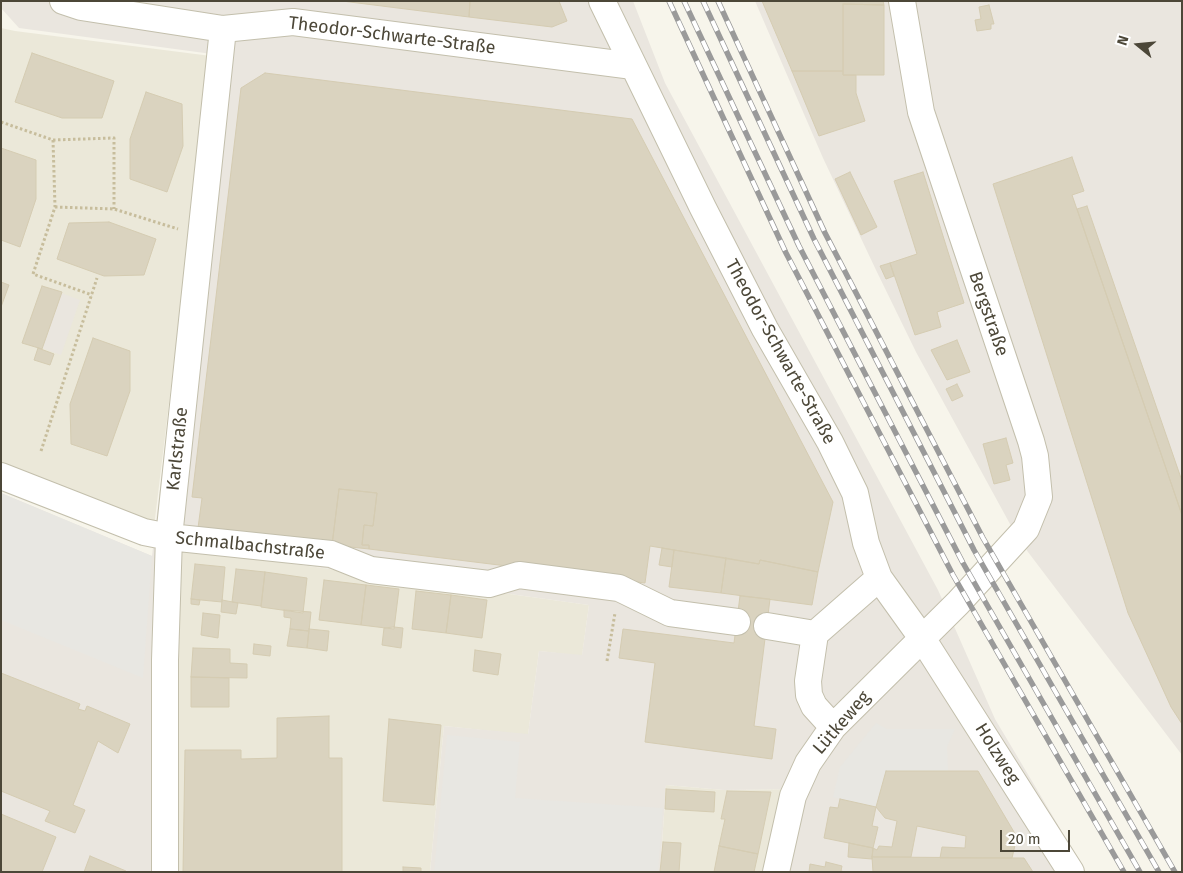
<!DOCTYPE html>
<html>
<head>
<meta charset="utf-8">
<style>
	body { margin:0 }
	#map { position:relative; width:1183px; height:873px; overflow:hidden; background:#f7f5eb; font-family:"Fira Sans",sans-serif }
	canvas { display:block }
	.frame { position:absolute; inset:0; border:2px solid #4c4738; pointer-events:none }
	.north { position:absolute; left:1113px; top:20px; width:50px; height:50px; -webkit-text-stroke:4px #fff; paint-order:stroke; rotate:287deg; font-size:14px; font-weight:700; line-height:20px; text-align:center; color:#4c4738 }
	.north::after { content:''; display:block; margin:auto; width:18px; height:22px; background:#4c4738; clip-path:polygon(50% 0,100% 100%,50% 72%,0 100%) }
	.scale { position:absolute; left:1000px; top:830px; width:70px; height:22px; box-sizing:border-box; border:2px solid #4c4738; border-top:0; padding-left:6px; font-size:15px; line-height:18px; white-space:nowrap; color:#4c4738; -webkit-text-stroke:4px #fff; paint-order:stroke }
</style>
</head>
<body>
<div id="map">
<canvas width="1183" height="873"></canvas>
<div class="frame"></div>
<div class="north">N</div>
<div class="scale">20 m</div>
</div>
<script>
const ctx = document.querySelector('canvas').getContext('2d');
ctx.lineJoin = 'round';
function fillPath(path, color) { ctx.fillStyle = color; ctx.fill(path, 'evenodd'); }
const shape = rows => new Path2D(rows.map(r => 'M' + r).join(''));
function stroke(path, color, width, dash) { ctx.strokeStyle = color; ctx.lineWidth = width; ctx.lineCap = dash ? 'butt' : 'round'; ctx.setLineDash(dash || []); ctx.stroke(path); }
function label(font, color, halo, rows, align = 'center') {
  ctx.font = font + ' "Fira Sans",sans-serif'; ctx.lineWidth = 5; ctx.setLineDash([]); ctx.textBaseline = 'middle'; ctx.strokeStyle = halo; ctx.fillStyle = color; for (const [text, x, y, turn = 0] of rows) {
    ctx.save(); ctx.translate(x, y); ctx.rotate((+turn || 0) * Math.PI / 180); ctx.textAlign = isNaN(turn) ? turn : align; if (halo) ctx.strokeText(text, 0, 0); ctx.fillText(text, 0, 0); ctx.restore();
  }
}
fillPath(shape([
	[1,28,15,31,211,56,154,527,1,468],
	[179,548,589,605,582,656,539,651,528,735,444,726,430,872,178,872,176,735],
	[666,785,724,790,805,789,788,872,660,872]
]), '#ebe8d9');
fillPath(shape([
	[1,1,633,1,665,83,938,590,995,719,1086,872,788,872,804,789,724,790,666,785,660,872,430,872,444,726,528,734,539,651,582,655,589,605,179,548,176,735,178,872,1,872,1,493,152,556,212,54,19,28,1,8],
	[755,1,1182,1,1182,755,1028,552,1010,524,916,352,876,270,823,158],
	[61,293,80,300,61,355,42,348]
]), '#eae6df');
fillPath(shape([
	[1,493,152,556,143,678,1,620],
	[876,723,887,729,955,729,947,747,948,771,886,771,877,808,833,797,840,767],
	[447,735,520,742,515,798,663,808,658,872,434,872]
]), '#e8e7e2');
const building = shape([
	[342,1,470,1,469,17,342,1],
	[470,1,559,1,567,21,552,27,469,17,470,1],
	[762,1,883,1,884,5,843,4,843,71,792,71,762,1],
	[843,4,884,5,884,75,843,75,843,4],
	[989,5,994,24,991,24,991,29,977,31,975,20,981,19,979,7,989,5],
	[32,53,114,81,102,118,62,118,15,102,32,53],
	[792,71,843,71,843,75,856,75,856,93,865,121,819,136,792,71],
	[265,73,632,119,833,502,818,572,760,560,759,564,650,546,645,583,369,549,369,545,362,545,364,525,373,526,377,493,339,489,332,545,198,528,202,498,192,497,241,88,265,73],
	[146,92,182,104,183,146,167,192,130,179,130,139,146,92],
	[1,148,36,160,36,199,20,247,1,240,1,148],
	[1072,157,1084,191,1072,195,1182,515,1182,724,1171,707,1128,613,993,184,1072,157],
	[850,172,877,227,861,235,835,179,850,172],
	[923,172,964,303,937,312,941,327,915,335,890,263,917,254,894,181,923,172],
	[1087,206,1182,481,1182,515,1077,209,1087,206],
	[109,222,156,239,144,275,104,276,57,259,69,223,109,222],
	[890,263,894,276,886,279,880,266,890,263],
	[1,282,9,285,1,307,1,282],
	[42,286,62,292,42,349,22,343,42,286],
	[93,338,130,351,130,391,107,456,71,444,70,404,93,338],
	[957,340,970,372,947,380,931,350,957,340],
	[38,348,54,354,50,365,34,360,38,348],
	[957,384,963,396,952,401,946,389,957,384],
	[1006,438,1013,463,1006,465,1010,480,994,484,983,444,1006,438],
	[339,489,377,493,373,526,364,525,362,545,369,545,369,549,332,545,339,489],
	[662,548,674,550,672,567,659,565,662,548],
	[674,550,726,558,721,593,669,587,674,550],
	[726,558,759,564,760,560,818,572,812,605,721,593,726,558],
	[195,564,225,567,222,602,191,599,195,564],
	[236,569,265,572,261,606,232,602,236,569],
	[265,572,307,578,303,613,261,607,265,572],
	[324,580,366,585,361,625,319,620,324,580],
	[366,585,399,589,394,629,361,625,366,585],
	[416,591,451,595,446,633,412,629,416,591],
	[451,595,487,600,482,638,446,633,451,595],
	[740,596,770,599,754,726,776,729,772,759,645,742,655,663,619,658,623,629,734,643,740,596],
	[191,599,200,600,199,605,191,604,191,599],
	[222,600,238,603,236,614,221,612,222,600],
	[284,610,311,612,309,631,290,629,291,618,284,617,284,610],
	[203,613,220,615,218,638,201,635,203,613],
	[394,627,403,628,401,648,382,645,384,628,394,627],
	[290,629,309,631,307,648,287,646,290,629],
	[309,629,329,631,327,651,307,648,309,629],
	[254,644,271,646,270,656,253,654,254,644],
	[193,648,230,649,230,663,247,664,247,678,191,677,193,648],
	[475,650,501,654,498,675,473,671,475,650],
	[1,673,80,704,78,709,85,711,87,706,130,724,118,753,98,741,73,805,85,810,75,833,45,821,50,811,1,791,1,673],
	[191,677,229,678,229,707,191,707,191,677],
	[329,716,329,758,342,758,342,872,183,872,185,750,241,750,241,759,277,758,277,718,329,716],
	[389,719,441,725,434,805,383,801,389,719],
	[886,771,978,771,1017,837,1012,858,940,858,942,847,965,848,966,836,917,826,911,857,872,857,873,848,877,850,879,846,892,847,897,821,885,818,876,807,886,771],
	[666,789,715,792,714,812,665,809,666,789],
	[727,791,771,792,758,854,719,846,725,819,721,819,727,791],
	[840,799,876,807,872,826,878,827,873,848,824,838,830,807,838,808,840,799],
	[1,814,56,837,42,872,1,872,1,814],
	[663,842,681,843,679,872,660,872,663,842],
	[849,843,873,848,872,859,848,857,849,843],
	[719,846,758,854,754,872,714,872,719,846],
	[90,856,126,871,125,872,84,872,90,856],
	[872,857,1024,858,1033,872,873,872,872,857],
	[826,862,842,866,841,871,845,872,809,872,810,864,825,867,826,862],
	[403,867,421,868,421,872,403,872,403,867]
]);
fillPath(building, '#dad3bf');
stroke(building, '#d5ccb2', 1);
const minor = shape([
	[63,1,81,7,223,29,293,22,633,66],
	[602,1,703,208,765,329,830,442,855,493,866,543,879,578,922,638,1071,872],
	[1,476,144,532,169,537,331,554,371,570,489,584,519,575,619,588,670,613,737,622],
	[767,626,815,634],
	[833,727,814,706,809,695,808,681,815,634,879,578],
	[165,872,165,660,169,537,223,29],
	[776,872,793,796,808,763,833,727,958,603,1026,529,1039,497,1035,456,1031,441,921,112,902,1]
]);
stroke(minor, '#c3bfac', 28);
stroke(shape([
	[1,122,53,140,55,207,33,274,92,295],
	[53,140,114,138,114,209],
	[55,207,114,209,178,229],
	[41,451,97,278],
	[607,661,615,613]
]), '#c7bd9c', 3, [2.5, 2.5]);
stroke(minor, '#fff', 26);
const rail = shape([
	[669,1,786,253,953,575,1124,872],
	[684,1,799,246,963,563,1140,872],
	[703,1,814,239,974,550,1159,872],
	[718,1,825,233,983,538,1175,872]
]);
stroke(rail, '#9a9a9a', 5.5);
stroke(rail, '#fff', 4, [11]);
label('18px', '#4c4738', '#fff', [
	["Theodor-Schwarte-Straße",392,36,7],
	["Bergstraße",988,314,71],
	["Theodor-Schwarte-Straße",780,352,61],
	["Karlstraße",178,449,-84],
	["Schmalbachstraße",250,546,6],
	["Lütkeweg",842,723,-49],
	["Holzweg",997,754,58]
]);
</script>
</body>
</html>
